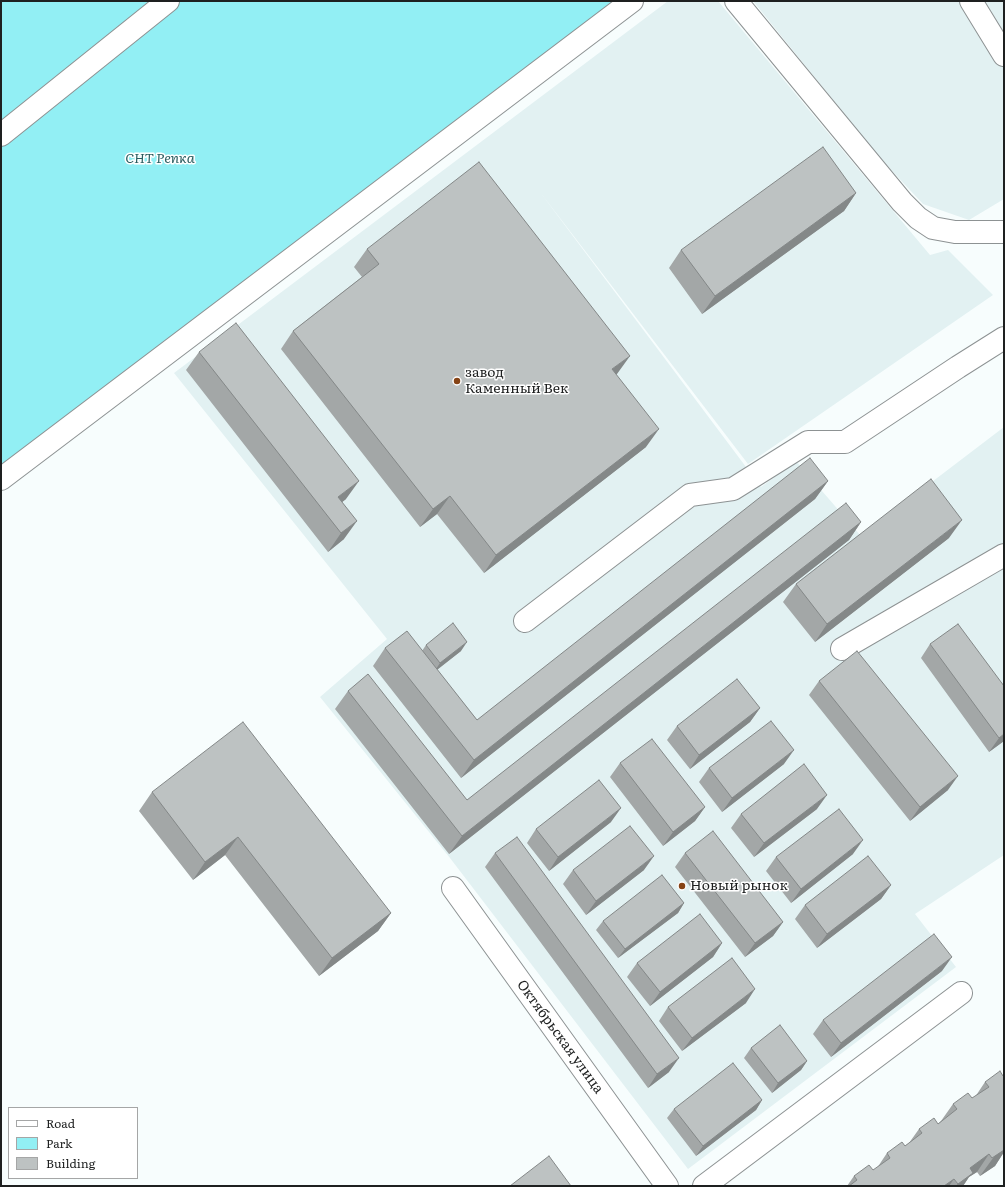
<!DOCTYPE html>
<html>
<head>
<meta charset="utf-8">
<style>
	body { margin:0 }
	#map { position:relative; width:1005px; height:1187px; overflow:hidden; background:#f7fdfd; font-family:Literata,serif }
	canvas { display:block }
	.frame { position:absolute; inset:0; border:2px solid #1e2020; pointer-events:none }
	.legend { position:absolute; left:8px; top:1107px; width:130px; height:72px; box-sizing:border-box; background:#fff; border:1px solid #a5a6a6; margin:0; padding:5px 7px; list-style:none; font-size:12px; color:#1e2020 }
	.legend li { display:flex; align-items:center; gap:8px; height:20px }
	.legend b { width:20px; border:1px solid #a5a6a6 }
</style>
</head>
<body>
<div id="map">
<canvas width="1005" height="1187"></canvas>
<div class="frame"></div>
<ul class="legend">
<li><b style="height:5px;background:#fff"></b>Road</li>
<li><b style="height:11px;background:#92eff4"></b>Park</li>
<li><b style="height:11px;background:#bdc2c2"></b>Building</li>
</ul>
</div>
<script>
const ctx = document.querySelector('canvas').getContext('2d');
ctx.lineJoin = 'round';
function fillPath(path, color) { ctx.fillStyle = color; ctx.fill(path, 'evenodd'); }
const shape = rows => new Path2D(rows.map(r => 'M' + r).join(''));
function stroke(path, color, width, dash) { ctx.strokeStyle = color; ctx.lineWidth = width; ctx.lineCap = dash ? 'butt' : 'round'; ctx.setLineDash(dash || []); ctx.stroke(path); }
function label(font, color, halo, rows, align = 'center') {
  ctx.font = font + ' Literata,serif'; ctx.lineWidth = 3; ctx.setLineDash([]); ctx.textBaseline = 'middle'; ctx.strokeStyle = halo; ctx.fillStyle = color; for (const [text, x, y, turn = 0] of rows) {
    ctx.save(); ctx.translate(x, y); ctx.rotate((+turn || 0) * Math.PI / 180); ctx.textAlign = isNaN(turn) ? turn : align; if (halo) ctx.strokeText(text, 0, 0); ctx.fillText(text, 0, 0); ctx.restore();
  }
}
fillPath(shape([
	[668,1,718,1,930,255,948,250,993,295,748,464,540,192,761,487,796,461,861,536,1004,427,1004,855,915,914,956,967,688,1169,450,858,320,697,387,639,174,373],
	[753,1,1004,1,1004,199,969,220,923,204,879,157]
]), '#e2f1f2');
fillPath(shape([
	[1,1,629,1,1,481]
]), '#92eff4');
const minor = shape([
	[736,1,902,202,918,218,933,228,955,232,1004,232],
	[971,1,1004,55],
	[1,135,168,1],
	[1,479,632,1],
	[525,621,690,495,733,489,808,442,845,442,958,367,1004,338],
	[842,649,1004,555],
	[453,888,667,1186],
	[704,1186,961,993]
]);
stroke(minor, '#8d9293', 24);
stroke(minor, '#fff', 22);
fillPath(shape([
	[856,193,844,211,702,314,669,268,681,250],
	[367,249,617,374,616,374,646,447,484,573,437,514,420,527,281,349,293,331,362,277,354,267],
	[199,352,346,499,342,502,344,539,328,552,186,370],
	[828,481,815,499,461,778,373,666,385,648,422,651,426,645,461,651,437,670,477,720],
	[861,522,849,540,449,854,335,709,348,691,467,800],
	[949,538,815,642,783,602,796,584],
	[930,644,1004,741,989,752,921,658],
	[819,681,948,790,910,821,809,695],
	[760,708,750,722,690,769,667,740,677,726],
	[620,763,705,807,695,821,663,846,610,777],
	[784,764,722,812,699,782,709,768],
	[152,792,391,913,378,931,319,976,225,855,193,880,139,811],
	[817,809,754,857,731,828,741,814],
	[611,822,549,871,527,843,536,829],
	[495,853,669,1072,648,1088,485,867],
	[685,853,783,922,773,936,745,957,675,867],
	[853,854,791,903,766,871,776,857],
	[573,870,644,870,586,915,563,884],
	[891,885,881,899,817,948,795,919,805,905],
	[684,903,678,913,618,958,596,930,603,921],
	[722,943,713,957,650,1006,627,977,637,963],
	[942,971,831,1057,813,1034,823,1020],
	[746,1003,682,1051,659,1021,668,1007],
	[751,1048,807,1061,801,1070,772,1093,744,1058],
	[1004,1076,1004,1152,995,1166,980,1176,977,1172,969,1177,963,1186,847,1186,854,1176,873,1170,877,1168,887,1153,905,1146,909,1143,919,1129,938,1124,941,1121,953,1104,972,1098,975,1097,985,1082],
	[762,1100,756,1110,696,1156,667,1118,674,1109]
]), '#a3a7a7');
fillPath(shape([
	[856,193,844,211,702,314,715,296],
	[630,356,617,374,599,387,612,369],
	[659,429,646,447,484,573,496,555],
	[359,481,346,499,326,515,338,497],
	[828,481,815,499,461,778,474,760],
	[450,496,437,514,420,527,433,509],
	[962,520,949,538,815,642,827,624],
	[357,521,344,539,328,552,341,533],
	[861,522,849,540,449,854,462,836],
	[467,642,461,651,434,672,440,663],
	[760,708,750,722,690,769,699,755],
	[1004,734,1004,741,989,752,999,738],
	[794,750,784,764,722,812,732,798],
	[958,776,948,790,910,821,920,807],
	[827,795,817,809,754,857,764,843],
	[705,807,695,821,663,846,673,832],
	[621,808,611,822,549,871,558,857],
	[238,837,225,855,193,880,205,862],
	[863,840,853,854,791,903,801,889],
	[654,856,644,870,586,915,596,901],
	[891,885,881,899,817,948,827,934],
	[684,903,678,913,618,958,625,949],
	[391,913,378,931,319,976,332,958],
	[783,922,773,936,745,957,755,943],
	[722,943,713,957,650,1006,660,992],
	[952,957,942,971,831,1057,841,1043],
	[755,989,746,1003,682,1051,692,1038],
	[679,1058,669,1072,648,1088,657,1074],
	[807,1061,801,1070,772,1093,778,1083],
	[762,1100,756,1110,696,1156,703,1146],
	[1004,1143,1004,1152,995,1166,980,1176],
	[989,1154,977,1172,969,1177,963,1186,956,1186,970,1168],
	[954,1179,949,1186,944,1186]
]), '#848888');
const building = shape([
	[823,147,856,193,715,296,681,250,823,147],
	[479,162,630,356,612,369,659,429,496,555,450,496,433,509,293,331,379,264,367,249,479,162],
	[236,323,359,481,338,497,357,521,341,533,199,352,236,323],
	[810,458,828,481,474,760,385,648,407,631,477,720,810,458],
	[931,479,962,520,827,624,796,584,931,479],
	[846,503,861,522,462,836,348,691,368,674,467,800,846,503],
	[453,623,467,642,440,663,426,645,453,623],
	[958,624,1004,686,1004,734,999,738,930,644,958,624],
	[857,651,958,776,920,807,819,681,857,651],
	[737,679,760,708,699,755,677,726,737,679],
	[771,721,794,750,732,798,709,768,771,721],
	[243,722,391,913,332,958,238,837,205,862,152,792,243,722],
	[652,739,705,807,673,832,620,763,652,739],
	[804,764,827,795,764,843,741,814,804,764],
	[599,780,621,808,558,857,536,829,599,780],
	[839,809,863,840,801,889,776,857,839,809],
	[630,826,654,856,596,901,573,870,630,826],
	[713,831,783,922,755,943,685,853,713,831],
	[517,837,679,1058,657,1074,495,853,517,837],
	[868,856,891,885,827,934,805,905,868,856],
	[662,875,684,903,625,949,603,921,662,875],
	[700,914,722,943,660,992,637,963,700,914],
	[934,934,952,957,841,1043,823,1020,934,934],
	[732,958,755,989,692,1038,668,1007,732,958],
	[780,1025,807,1061,778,1083,751,1048,780,1025],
	[733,1063,762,1100,703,1146,674,1109,733,1063],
	[1000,1071,1003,1076,1004,1076,1004,1150,992,1158,989,1154,970,1168,973,1173,958,1184,954,1179,944,1186,849,1186,857,1180,854,1176,869,1165,873,1170,890,1158,887,1153,902,1142,905,1146,922,1133,919,1129,934,1118,938,1124,957,1109,953,1104,968,1093,972,1098,989,1087,985,1082,1000,1071],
	[549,1156,571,1186,510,1186,549,1156]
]);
fillPath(building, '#bdc2c2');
stroke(building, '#848888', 1);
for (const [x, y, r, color] of [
	[457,381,4,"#864315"],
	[682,886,4,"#864315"]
]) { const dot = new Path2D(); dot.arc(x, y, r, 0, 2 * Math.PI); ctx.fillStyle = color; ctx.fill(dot); stroke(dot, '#fff', 1.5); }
label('italic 14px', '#2a5d60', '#fff', [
	["СНТ Репка",160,159]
]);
label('14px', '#1e2020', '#fff', [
	["завод",465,373],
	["Каменный Век",465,389],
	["Новый рынок",690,886]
], 'left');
label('14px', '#1e2020', '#fff', [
	["Октябрьская улица",560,1037,54]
]);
</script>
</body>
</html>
